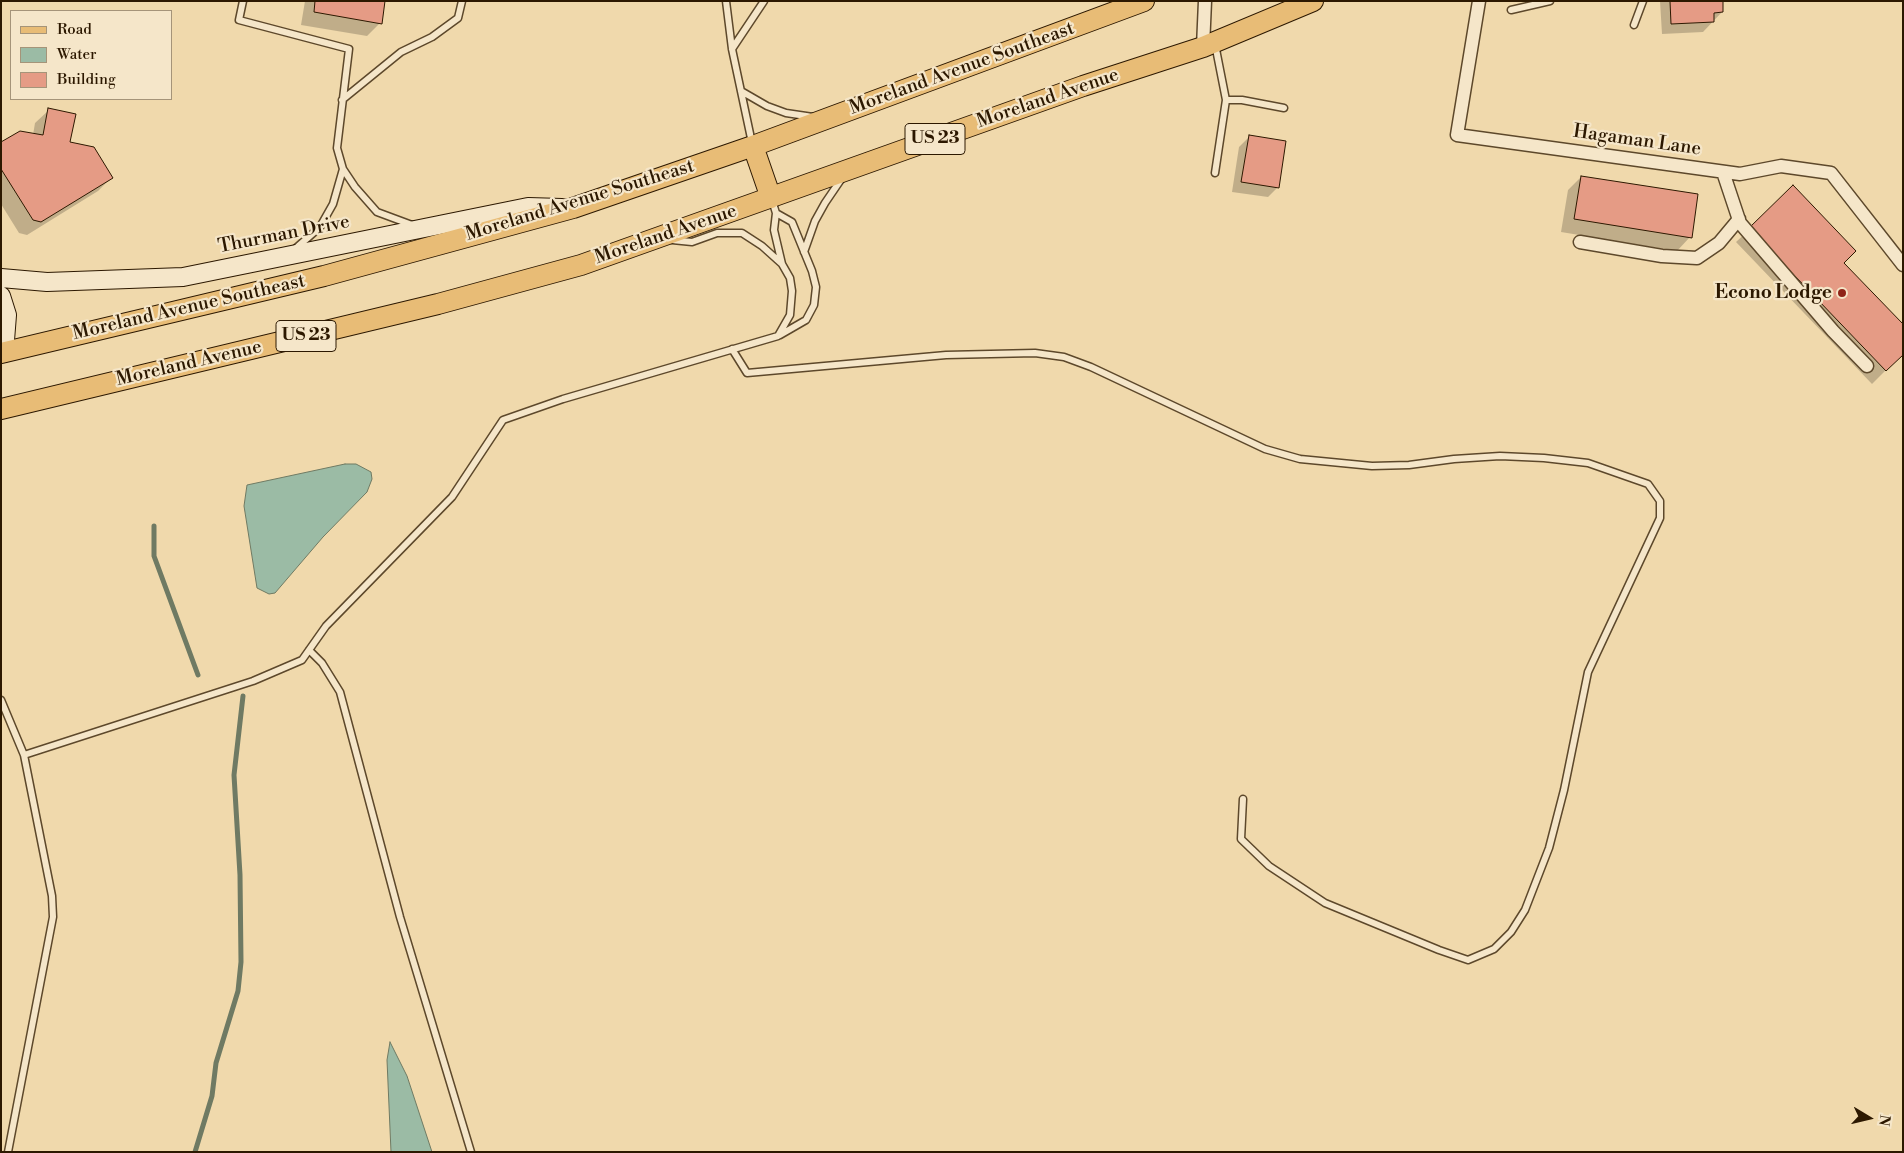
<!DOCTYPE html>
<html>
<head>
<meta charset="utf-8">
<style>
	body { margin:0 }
	#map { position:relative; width:1904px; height:1153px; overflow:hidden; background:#f0d9ac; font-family:"Libre Bodoni",serif }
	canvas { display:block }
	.frame { position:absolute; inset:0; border:2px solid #2c1800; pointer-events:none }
	.legend { position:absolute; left:10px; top:10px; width:162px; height:90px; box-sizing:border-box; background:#f5e6c9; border:1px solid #a59479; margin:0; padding:6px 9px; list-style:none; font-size:15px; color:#2c1800 }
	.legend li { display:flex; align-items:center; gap:10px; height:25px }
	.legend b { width:25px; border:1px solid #a59479 }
	.north { position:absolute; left:1844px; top:1093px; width:50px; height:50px; -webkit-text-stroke:4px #f5e6c9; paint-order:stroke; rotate:99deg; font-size:14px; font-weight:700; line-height:20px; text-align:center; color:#2c1800 }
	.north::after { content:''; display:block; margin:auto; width:18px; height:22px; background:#2c1800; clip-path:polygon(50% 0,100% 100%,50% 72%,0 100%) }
</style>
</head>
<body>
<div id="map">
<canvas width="1904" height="1153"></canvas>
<div class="frame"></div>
<ul class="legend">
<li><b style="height:6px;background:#e8bc76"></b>Road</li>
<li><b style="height:14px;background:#9bbba5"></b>Water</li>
<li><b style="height:14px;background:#e59b85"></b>Building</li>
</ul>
<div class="north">N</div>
</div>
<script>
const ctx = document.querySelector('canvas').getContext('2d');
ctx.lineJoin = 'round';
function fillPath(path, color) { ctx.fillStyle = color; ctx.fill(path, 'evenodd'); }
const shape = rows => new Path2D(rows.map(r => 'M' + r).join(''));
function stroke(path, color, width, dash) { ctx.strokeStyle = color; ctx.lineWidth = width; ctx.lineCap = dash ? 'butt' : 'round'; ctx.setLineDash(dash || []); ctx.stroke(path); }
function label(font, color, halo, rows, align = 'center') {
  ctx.font = font + ' "Libre Bodoni",serif'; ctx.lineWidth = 4.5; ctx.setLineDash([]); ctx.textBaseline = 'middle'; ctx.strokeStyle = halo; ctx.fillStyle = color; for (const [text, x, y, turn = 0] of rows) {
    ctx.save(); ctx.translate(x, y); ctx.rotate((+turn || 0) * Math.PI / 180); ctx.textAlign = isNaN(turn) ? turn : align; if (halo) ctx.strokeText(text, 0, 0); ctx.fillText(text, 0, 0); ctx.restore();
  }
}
const water = shape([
	[345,464,356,464,371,472,372,479,367,492,323,537,275,593,269,594,257,588,244,506,247,485,345,464],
	[390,1042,407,1076,432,1152,391,1152,387,1060,390,1042]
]);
fillPath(water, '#9bbba5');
stroke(water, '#6f7a63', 1);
fillPath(shape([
	[305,1,384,1,380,23,367,36,301,25],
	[1660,1,1721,1,1722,12,1703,32,1662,34],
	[49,110,69,143,112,177,98,191,27,235,19,233,1,204,1,144,33,135,35,123],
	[1249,137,1278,187,1268,197,1232,192,1239,147],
	[1581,177,1690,237,1677,251,1561,232,1568,190],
	[1750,229,1842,263,1903,353,1872,384,1736,242]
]), '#0003');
stroke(shape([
	[154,526,154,556,198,675],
	[195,1152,212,1096,216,1063,238,991,241,962,240,875,234,775,243,696]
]), '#6f7a63', 5);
const building = shape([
	[315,1,385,1,382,24,314,12,315,1],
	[1670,1,1723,1,1723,12,1714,13,1714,22,1671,24,1670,1],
	[48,108,76,114,70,142,94,147,113,178,41,222,33,220,1,169,1,142,20,131,43,135,48,108],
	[1249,135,1286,141,1279,188,1241,182,1249,135],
	[1581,176,1698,194,1692,238,1574,219,1581,176],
	[1793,185,1856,251,1844,263,1903,324,1903,355,1886,371,1749,228,1793,185]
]);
fillPath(building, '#e59b85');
stroke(building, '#2c1800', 1);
const lane = shape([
	[243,1,239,20,349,49,337,148,343,169,355,187,377,212,412,225],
	[726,1,732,49,752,143],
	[1511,10,1550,1],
	[1634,25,1643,1],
	[1215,44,1226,100,1215,173],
	[732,49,764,1],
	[741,91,767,106,786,113,813,117],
	[342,100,401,52,432,37,458,18,462,1],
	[1226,100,1242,100,1284,108],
	[776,213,792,222,812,271,816,287,814,305,806,320,780,335],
	[672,240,692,242,717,233,742,233,762,246,782,264],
	[295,249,320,227,333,204,343,169],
	[804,252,815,221,825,203,842,178],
	[732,349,747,373,946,355,1035,353,1064,357,1091,367,1265,449,1300,459,1372,466,1409,465,1454,459,1500,456,1544,458,1588,463,1648,484,1660,501,1660,518,1588,672,1564,790,1549,848,1525,910,1511,932,1494,949,1468,960,1439,950,1325,903,1269,866,1241,839,1243,799],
	[309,650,322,663,340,692,400,917,471,1152],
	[1,700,24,755,52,896,53,917,8,1152],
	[24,755,253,681,302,660,326,626,452,497,503,420,563,399,778,336,790,315,792,291,790,278,782,264,774,230,776,213,772,200]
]);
const street = shape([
	[1479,1,1457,135,1740,174,1781,166,1831,173,1903,265],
	[1203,47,1205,1],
	[1723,172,1740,223,1833,331,1867,366],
	[1580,242,1662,256,1697,258,1719,243,1739,219]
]);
const secondary = shape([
	[1,278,47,282,183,277,528,207,562,208],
	[1,296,7,315,4,353]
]);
const primary = shape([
	[753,146,771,198],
	[1,353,324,276,573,208,753,146,1144,1],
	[1,409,438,304,581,265,1083,86,1203,47,1313,1]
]);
stroke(lane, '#5d482b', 9);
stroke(street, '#5d482b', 15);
stroke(secondary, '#2c1800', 20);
stroke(primary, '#2c1800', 22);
stroke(lane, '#f5e6c9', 6);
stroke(street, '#f5e6c9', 12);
stroke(secondary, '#f5e6c9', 18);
stroke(primary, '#e8bc76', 20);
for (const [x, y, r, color] of [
	[1842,293,5,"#8f2418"]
]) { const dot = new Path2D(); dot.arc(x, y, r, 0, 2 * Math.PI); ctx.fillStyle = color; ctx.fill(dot); stroke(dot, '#f5e6c9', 2); }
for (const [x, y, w] of [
	[935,139,60],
	[306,336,60]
]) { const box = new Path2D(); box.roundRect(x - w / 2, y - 15.5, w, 31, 4); ctx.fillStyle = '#f5e6c9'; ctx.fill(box); stroke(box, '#2c1800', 1); }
label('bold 18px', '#2c1800', null, [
	["US 23",935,139],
	["US 23",306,336]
]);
label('19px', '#2c1800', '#f5e6c9', [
	["Moreland Avenue Southeast",962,69,-20],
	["Moreland Avenue",1048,99,-19],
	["Hagaman Lane",1637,141,8],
	["Moreland Avenue Southeast",580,201,-17],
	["Thurman Drive",284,235,-11],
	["Moreland Avenue",666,235,-19],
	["Moreland Avenue Southeast",189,308,-13],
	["Moreland Avenue",189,364,-13]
]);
label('bold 19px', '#2c1800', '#f5e6c9', [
	["Econo Lodge",1832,293]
], 'right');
</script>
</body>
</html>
